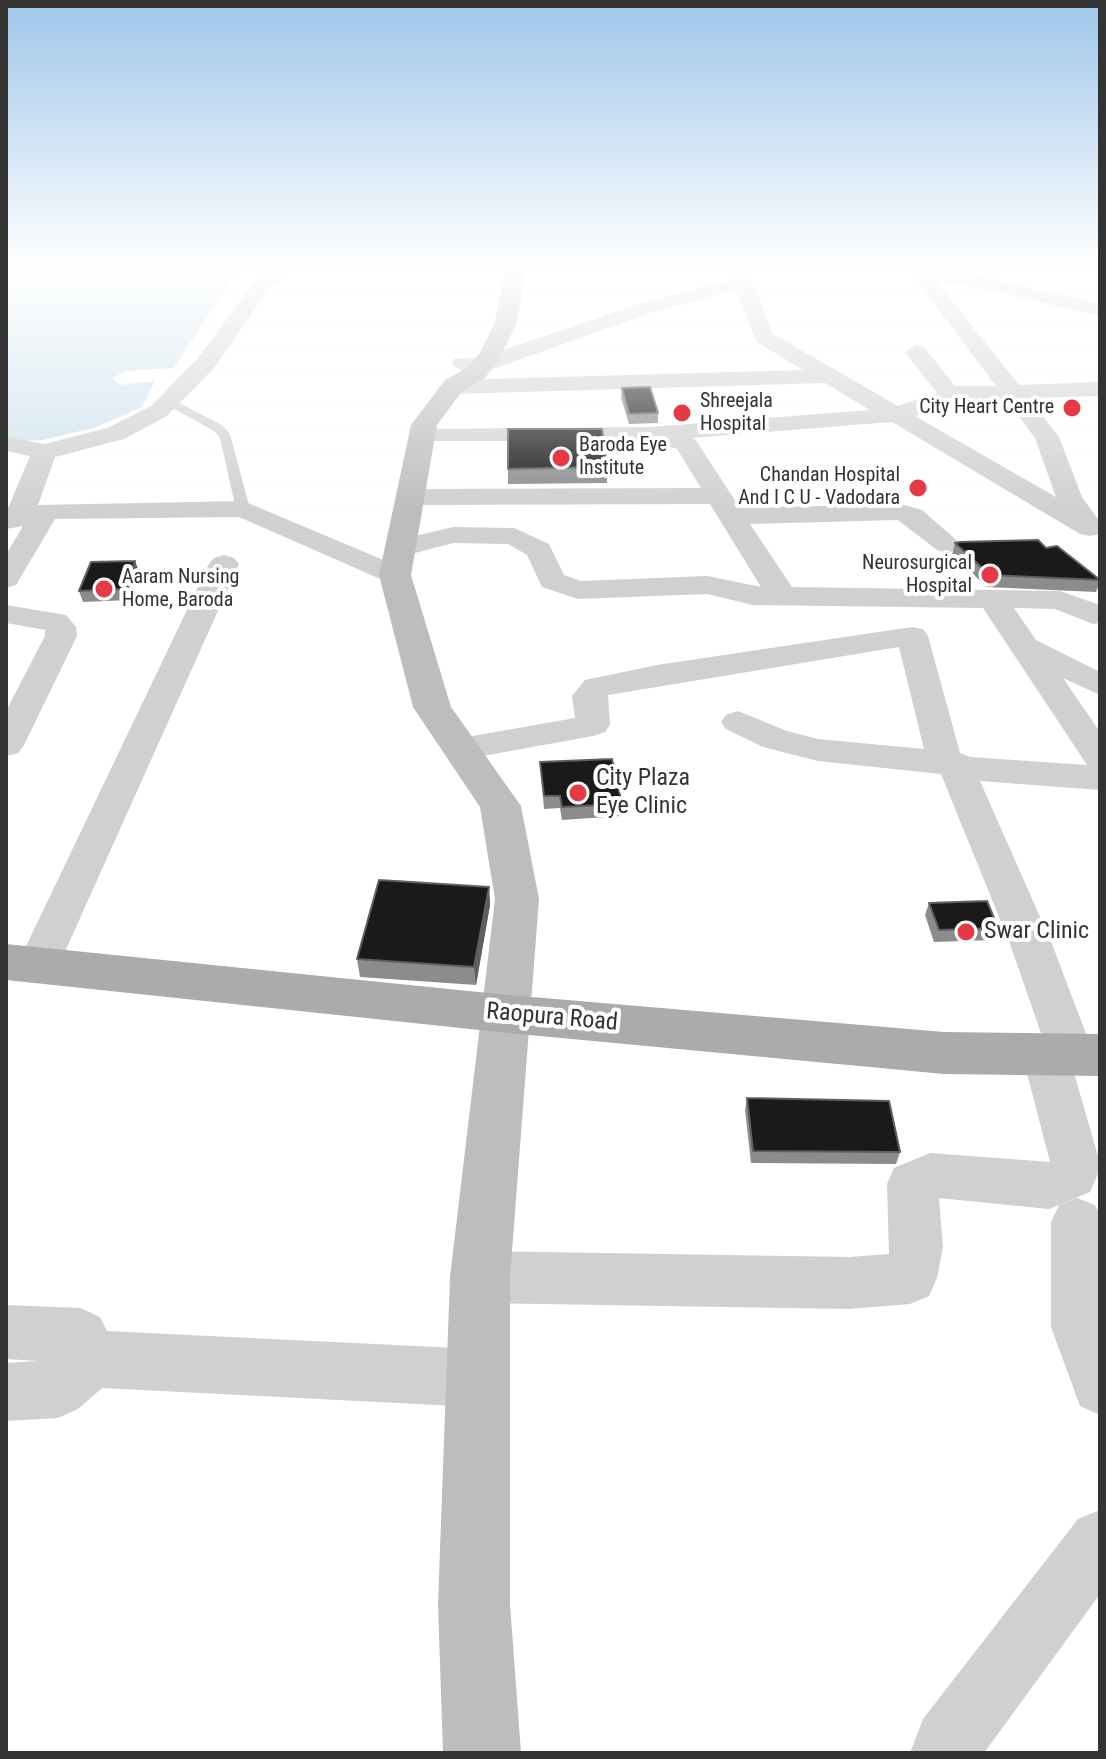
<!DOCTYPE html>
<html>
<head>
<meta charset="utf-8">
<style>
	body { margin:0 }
	#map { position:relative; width:1106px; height:1759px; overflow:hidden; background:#fff; font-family:"Roboto Condensed",sans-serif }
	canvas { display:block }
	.frame { position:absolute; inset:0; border:8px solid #333; pointer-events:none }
</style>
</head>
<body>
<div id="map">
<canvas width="1106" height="1759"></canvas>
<div class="frame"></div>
</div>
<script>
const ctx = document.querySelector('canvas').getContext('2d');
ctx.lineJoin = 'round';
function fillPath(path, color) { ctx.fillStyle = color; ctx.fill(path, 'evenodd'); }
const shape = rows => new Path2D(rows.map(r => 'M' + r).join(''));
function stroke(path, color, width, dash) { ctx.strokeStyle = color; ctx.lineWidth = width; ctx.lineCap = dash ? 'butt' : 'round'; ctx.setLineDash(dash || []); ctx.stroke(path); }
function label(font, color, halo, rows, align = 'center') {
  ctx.font = font + ' "Roboto Condensed",sans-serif'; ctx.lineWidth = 8; ctx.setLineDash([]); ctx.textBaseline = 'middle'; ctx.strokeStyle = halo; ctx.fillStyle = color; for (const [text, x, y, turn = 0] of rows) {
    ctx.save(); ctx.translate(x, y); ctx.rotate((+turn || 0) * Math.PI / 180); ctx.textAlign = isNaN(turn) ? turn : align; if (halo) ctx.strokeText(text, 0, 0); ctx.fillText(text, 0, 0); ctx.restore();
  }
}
fillPath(shape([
	[6,266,240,266,174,368,127,371,112,378,119,385,155,381,142,407,97,427,43,440,6,442]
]), '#cfe2ee');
fillPath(shape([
	[165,400,173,400,222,425,230,434,250,509,248,512,236,509,220,438,214,431,165,404,165,400]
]), '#d0d0d0');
fillPath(shape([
	[278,266,299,266,269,289,214,368,167,416,124,439,55,457,38,505,243,501,405,569,410,575,405,581,395,584,385,581,239,517,55,519,16,585,6,588,6,555,23,526,6,529,6,513,30,456,6,451,6,437,45,444,107,428,151,406,198,358,255,281,278,266],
	[728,266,746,266,773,334,898,406,937,393,905,352,916,345,924,347,955,386,996,386,906,266,924,266,927,269,976,275,1100,304,1100,316,976,287,937,282,1019,385,1100,382,1100,396,1029,398,1059,437,1082,497,1100,522,1100,534,1090,536,1080,534,892,422,691,438,695,439,740,508,901,504,922,510,961,544,957,550,947,553,937,550,898,520,750,524,792,587,1060,591,1100,605,1100,623,1093,624,1055,609,1014,608,1036,640,1100,672,1100,695,1063,678,1100,732,1100,790,980,781,1052,944,1094,1055,1087,1068,1074,1073,1100,1163,1097,1176,1090,1192,1049,1209,939,1198,943,1247,937,1278,929,1296,910,1304,849,1309,480,1303,461,1295,453,1277,461,1259,480,1251,849,1257,889,1254,887,1184,894,1168,930,1153,1050,1162,1022,1054,1029,1041,1042,1036,1010,944,941,774,818,761,763,747,726,729,721,722,726,715,738,711,787,731,818,739,924,749,899,647,608,695,610,725,605,732,593,736,461,760,448,757,443,749,448,741,461,738,575,718,572,696,585,680,657,665,912,627,923,629,928,636,960,753,970,757,1087,765,983,608,753,605,707,594,578,599,542,587,527,555,508,544,453,543,400,557,390,554,386,548,390,542,453,527,514,528,549,544,564,575,581,581,707,576,761,587,710,504,410,505,401,503,397,497,401,491,410,489,701,488,677,449,647,441,413,441,410,436,413,431,422,429,649,427,870,410,825,383,453,394,445,392,442,387,445,382,453,380,803,370,757,342,736,290,650,313,490,370,462,371,451,364,454,359,480,358,636,305,732,279,728,266],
	[1006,399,1035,438,1056,497,915,416,960,401,1006,399],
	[224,555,234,558,239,564,59,965,53,977,38,981,23,977,17,965,209,564,214,558,224,555],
	[6,605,66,615,76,627,77,636,24,745,18,753,6,756,6,711,45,636,45,630,6,623,6,605],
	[1077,1198,1095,1205,1100,1215,1100,1415,1080,1406,1051,1327,1051,1222,1059,1205,1077,1198],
	[6,1305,80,1308,100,1317,107,1331,477,1349,497,1358,506,1378,497,1398,477,1407,102,1388,78,1409,58,1418,6,1421,6,1363,39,1361,6,1359,6,1305],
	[1100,1510,1100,1594,984,1753,910,1753,923,1719,1078,1519,1100,1510]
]), '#d0d0d0');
fillPath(shape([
	[507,266,527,266,516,325,498,361,485,378,463,390,437,425,411,575,451,707,521,806,539,899,510,1277,510,1604,521,1753,443,1753,438,1604,450,1277,495,899,480,807,413,707,379,575,411,425,445,380,467,368,479,354,494,325,507,266]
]), '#bdbdbd');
fillPath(shape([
	[6,944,508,995,944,1032,1100,1034,1100,1076,944,1074,508,1033,6,980,6,944]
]), '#ababab');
fillPath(shape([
	[622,388,658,413,658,423,629,424,621,398],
	[607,467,607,483,508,484,508,469],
	[955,543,1046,548,1100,580,1100,582,1096,592,987,587,952,555],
	[135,561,139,572,129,600,83,602,79,591],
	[540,762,622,804,621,816,562,820,560,808,544,809],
	[489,887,490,905,476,985,360,977,357,959],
	[929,903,998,928,993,940,934,942,925,915],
	[747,1098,900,1152,896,1164,751,1163,745,1110]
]), '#8c8c8c');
fillPath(shape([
	[135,561,139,572,129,600,125,589],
	[489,887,490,905,476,985,474,967]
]), '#5f5f5f');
const building = shape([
	[650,387,658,413,629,414,622,388,650,387],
	[508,429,602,429,607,467,508,469,508,429],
	[1038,540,1046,548,1057,546,1100,580,990,575,955,543,960,542,1038,540],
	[135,561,125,589,79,591,91,562,135,561],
	[612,759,622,804,562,807,560,796,544,796,540,762,612,759],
	[379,880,489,887,474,967,357,959,379,880],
	[987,901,998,928,939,930,929,903,987,901],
	[747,1098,889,1101,900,1152,753,1151,747,1098]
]);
fillPath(building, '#1a1a1a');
stroke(building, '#5f5f5f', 2);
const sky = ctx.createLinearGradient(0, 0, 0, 512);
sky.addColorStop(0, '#9ec6ea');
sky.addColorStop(0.52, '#fff');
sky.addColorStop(1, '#ffffff00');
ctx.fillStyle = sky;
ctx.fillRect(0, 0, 1106, 512);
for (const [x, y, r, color] of [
	[1072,408,10,"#e63946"],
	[682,413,10,"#e63946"],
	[561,458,10,"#e63946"],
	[918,488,10,"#e63946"],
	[990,575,10,"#e63946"],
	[104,589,10,"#e63946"],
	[578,793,10,"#e63946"],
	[966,932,10,"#e63946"]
]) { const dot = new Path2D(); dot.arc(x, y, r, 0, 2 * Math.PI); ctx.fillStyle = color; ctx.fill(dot); stroke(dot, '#fff', 3); }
label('20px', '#333', '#fff', [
	["Shreejala",700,402],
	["Hospital",700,425],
	["City Heart Centre",1054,408,"right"],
	["Baroda Eye",579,446],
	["Institute",579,469],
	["Chandan Hospital",900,476,"right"],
	["And I C U - Vadodara",900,499,"right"],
	["Neurosurgical",972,564,"right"],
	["Hospital",972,587,"right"],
	["Aaram Nursing",122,578],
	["Home, Baroda",122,601]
], 'left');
label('24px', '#333', '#fff', [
	["City Plaza",596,779],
	["Eye Clinic",596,807],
	["Swar Clinic",984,932]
], 'left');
label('24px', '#333', '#fff', [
	["Raopura Road",552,1018,5]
]);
</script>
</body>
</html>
